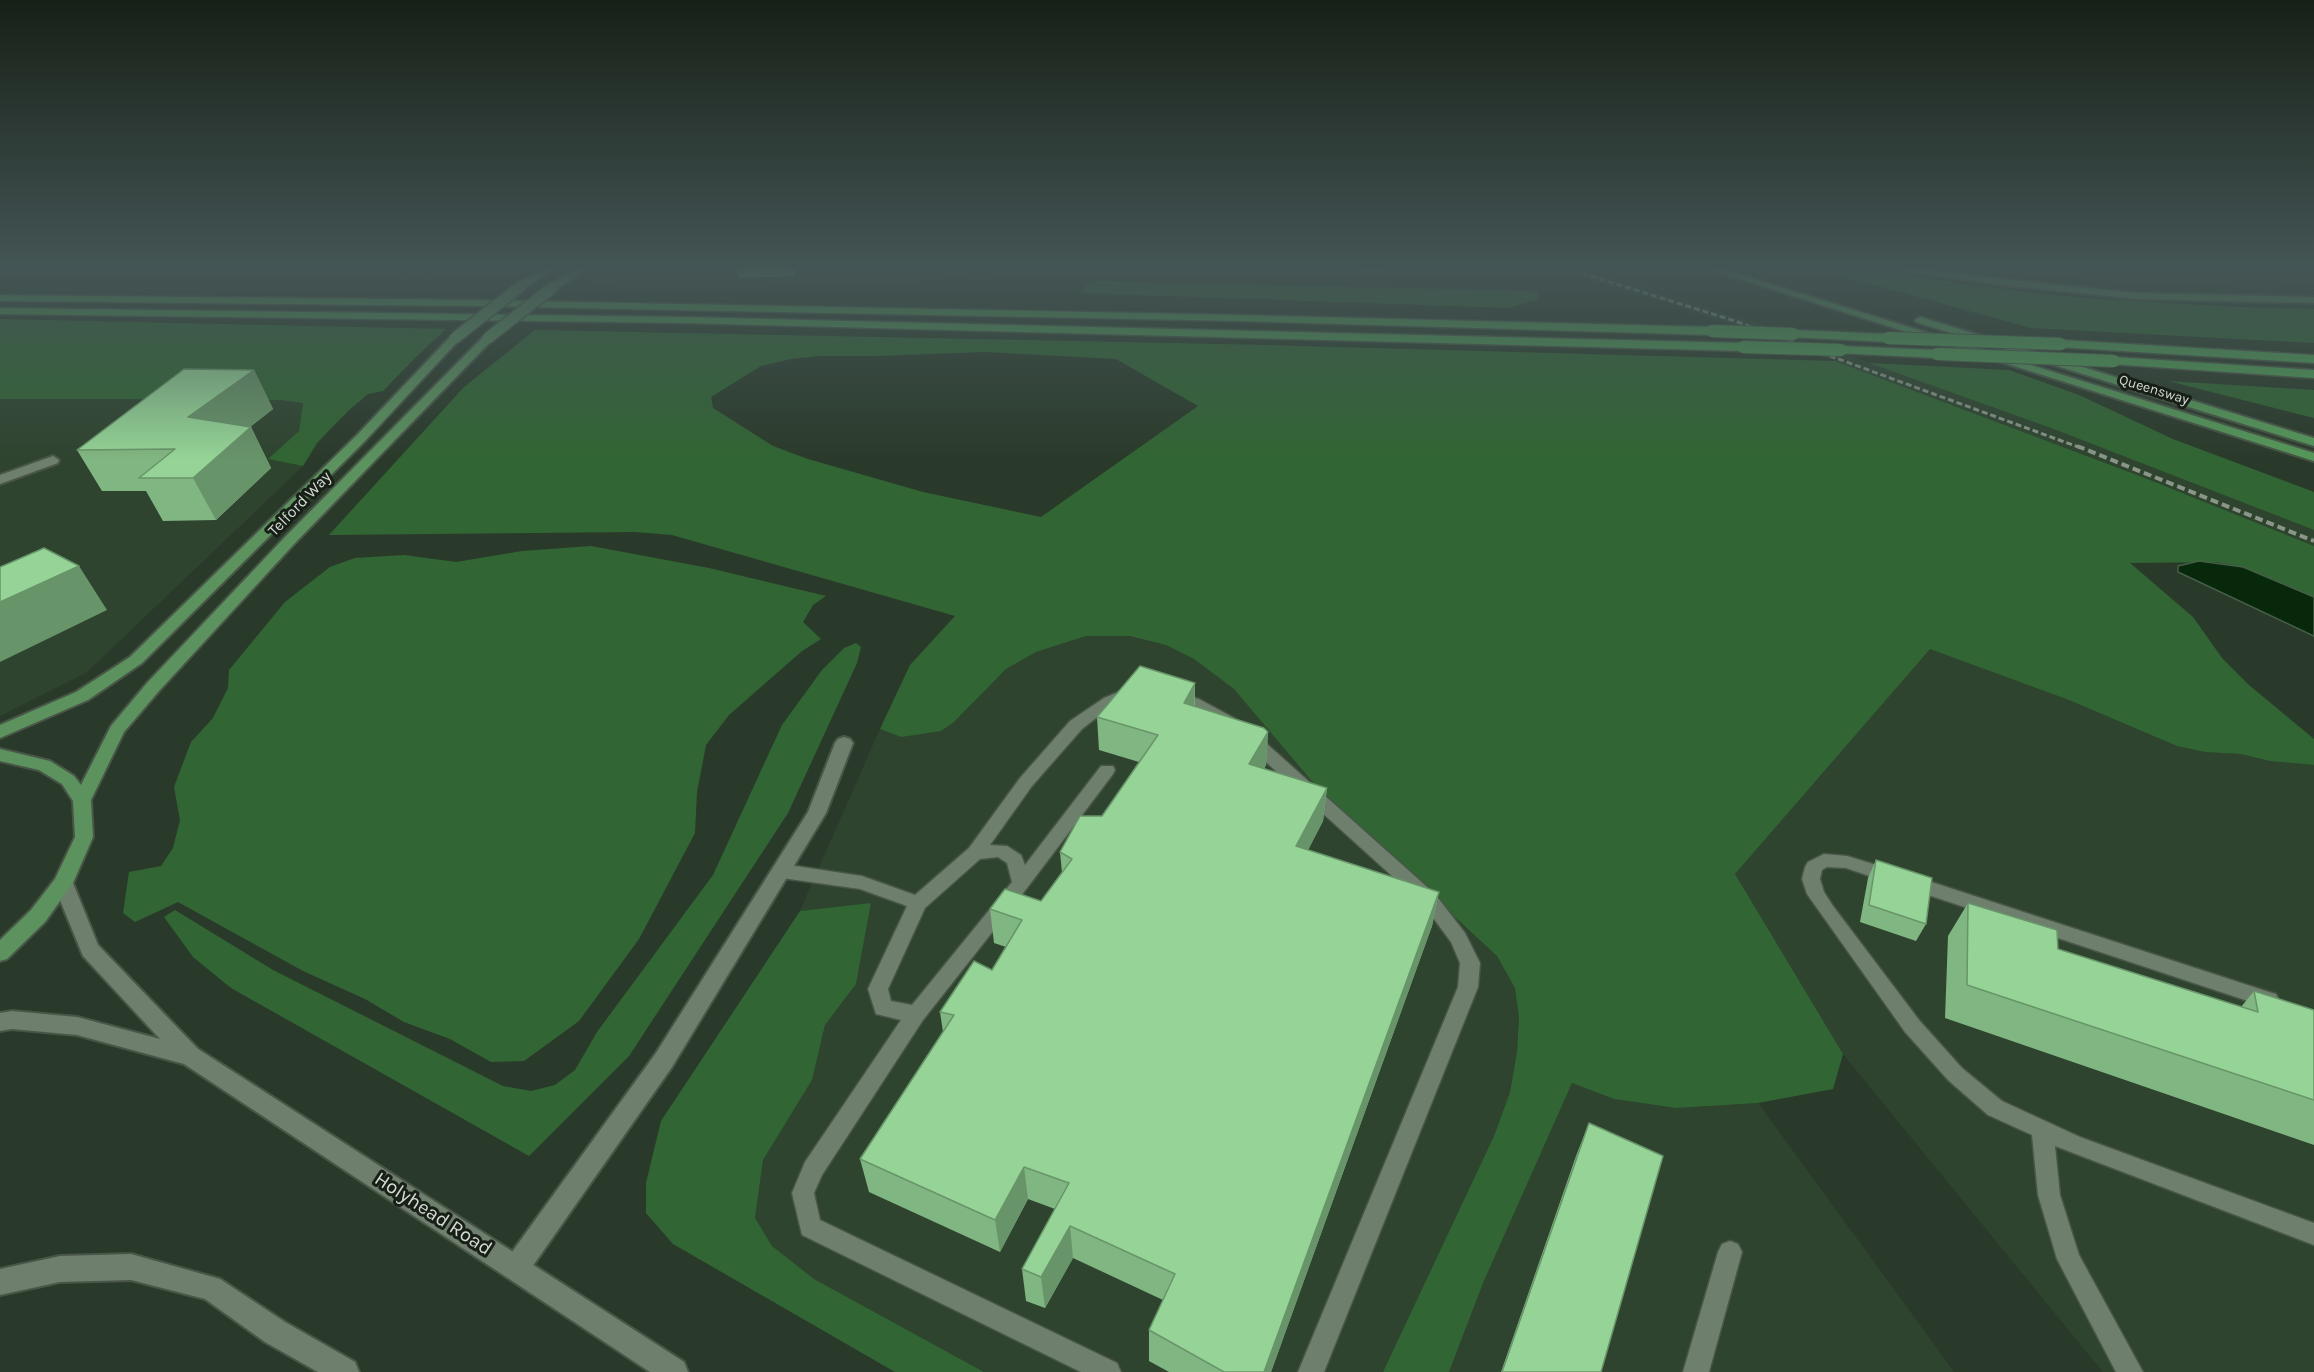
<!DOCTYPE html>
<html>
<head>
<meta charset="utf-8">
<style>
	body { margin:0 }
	canvas { display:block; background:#2a3a2a }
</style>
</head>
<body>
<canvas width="2314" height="1372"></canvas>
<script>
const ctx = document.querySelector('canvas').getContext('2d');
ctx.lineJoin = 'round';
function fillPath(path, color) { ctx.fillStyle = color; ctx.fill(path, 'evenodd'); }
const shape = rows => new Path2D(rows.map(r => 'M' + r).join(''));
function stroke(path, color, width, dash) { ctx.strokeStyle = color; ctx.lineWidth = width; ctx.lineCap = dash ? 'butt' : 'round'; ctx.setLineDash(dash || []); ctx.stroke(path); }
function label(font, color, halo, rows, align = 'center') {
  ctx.font = font + ' Karla,sans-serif'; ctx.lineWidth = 6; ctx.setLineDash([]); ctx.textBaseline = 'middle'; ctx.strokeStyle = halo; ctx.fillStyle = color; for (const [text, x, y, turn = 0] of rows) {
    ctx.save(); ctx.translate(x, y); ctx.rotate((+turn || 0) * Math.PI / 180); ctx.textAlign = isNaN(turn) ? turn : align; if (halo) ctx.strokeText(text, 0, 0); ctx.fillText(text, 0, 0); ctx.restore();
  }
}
fillPath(shape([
	[241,268,529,268,513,275],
	[605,268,1098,268,1043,276,698,290,624,290,586,279],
	[1582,268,1769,327,2051,428,2314,530,2314,546,2145,478,1835,361,1681,308,1566,273],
	[1981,268,2314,268,2314,286,2255,288,2114,282],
	[0,399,135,399,203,402,279,400,303,403,299,431,269,459,303,466,87,672,0,716],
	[1086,636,1130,636,1166,645,1194,659,1234,689,1326,798,1497,956,1515,988,1519,1018,1517,1052,1510,1092,1494,1136,1383,1372,984,1372,814,1279,772,1246,755,1218,763,1160,812,1080,825,1025,856,984,871,903,800,911,880,729,901,737,954,722,1006,669,1036,652],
	[1930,648,2069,700,2177,746,2205,752,2241,754,2270,761,2314,765,2314,1372,2103,1372,1843,1054,1735,874],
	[1572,1083,1614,1099,1676,1108,1758,1103,1954,1372,1449,1372,1483,1283]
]), '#2f442f');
fillPath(shape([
	[1813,268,1865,268,1964,284,2073,297,2235,307,2314,309,2314,343,2031,328],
	[1094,281,1535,291,1539,296,1537,300,1507,308,1082,293,1085,284],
	[0,319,130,322,446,329,415,358,383,391,368,394,348,411,317,443,303,466,268,459,299,431,303,403,279,400,203,402,135,399,0,399],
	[535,330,1266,345,1835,361,2145,478,2314,546,2314,597,2243,567,2216,562,2130,563,2193,617,2222,658,2249,685,2314,739,2314,765,2270,761,2241,754,2205,752,2177,746,2069,700,1930,649,1735,874,1843,1054,1833,1089,1758,1103,1676,1108,1614,1099,1572,1083,1483,1283,1449,1372,1383,1372,1494,1136,1510,1092,1517,1052,1519,1018,1515,988,1497,956,1326,798,1234,689,1194,659,1166,645,1130,636,1086,636,1036,652,1006,669,954,722,941,731,901,737,880,729,910,665,955,616,672,535,635,532,329,535,464,387],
	[985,352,1116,359,1198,406,1041,517,923,492,808,459,773,446,713,408,711,397,761,366,791,359,819,356,876,356],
	[1869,363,2009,370,2079,395,2173,439,2314,492,2314,530,2051,428],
	[2168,381,2314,390,2314,418],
	[591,546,709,568,826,596,813,605,803,622,821,639,802,651,729,715,706,745,697,792,695,833,639,939,579,1021,524,1061,491,1062,450,1039,404,1022,365,999,303,971,178,902,135,922,123,913,129,872,161,866,173,848,180,820,174,787,191,742,213,718,228,688,229,670,285,602,330,567,355,558,404,555,456,562,522,551],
	[856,643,861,647,857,663,788,813,629,1056,529,1156,231,988,193,957,164,917,175,910,273,970,503,1086,531,1091,555,1085,575,1070,597,1032,713,875,782,725,822,670,844,648],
	[871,903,856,984,825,1025,812,1080,763,1160,755,1218,772,1246,814,1279,984,1372,895,1372,673,1244,646,1213,646,1183,661,1121,800,911]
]), '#316533');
const water = shape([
	[2199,561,2243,567,2314,597,2314,636,2178,572,2178,566,2199,561]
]);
fillPath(water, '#08280b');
stroke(water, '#455e46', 1.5);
const service = shape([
	[1345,268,1401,268,1378,273,1349,271,1345,268],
	[1128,688,1133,690,1136,693,1133,696,1114,704,1082,729,1032,786,990,845,1007,846,1021,855,1025,865,1101,766,1113,766,1115,770,1113,774,1027,888,923,1020,822,1175,814,1193,820,1220,1117,1363,1121,1372,1081,1372,802,1235,792,1193,805,1162,901,1020,876,1014,868,989,907,906,860,889,782,878,776,876,773,871,776,866,782,864,862,876,915,895,969,848,1020,778,1070,721,1104,698,1128,688],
	[998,857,1007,863,1012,882,912,1005,891,1001,888,989,925,908,980,859,998,857],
	[1174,692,1199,699,1234,718,1237,722,1234,726,1224,726,1189,706,1169,700,1166,697,1169,694,1174,692],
	[1252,735,1258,736,1435,894,1465,933,1480,963,1478,987,1324,1372,1298,1372,1458,987,1460,963,1451,942,1423,904,1246,744,1244,740,1246,736,1252,735],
	[1824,854,1847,856,1896,871,1899,876,1896,881,1890,883,1846,868,1827,867,1822,870,1820,879,1824,892,1833,906,1919,1020,1962,1068,2002,1101,2080,1137,2314,1223,2314,1245,2055,1146,2060,1195,2079,1255,2143,1372,2116,1372,2057,1259,2038,1195,2032,1135,1988,1115,1948,1080,1905,1032,1807,894,1802,879,1805,867,1808,862,1824,854],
	[1913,876,2269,992,2276,994,2279,1000,2276,1006,2269,1008,1907,888,1904,883,1907,878,1913,876],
	[1730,1241,1738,1244,1742,1252,1709,1372,1683,1372,1718,1252,1722,1244,1730,1241]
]);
const minor = shape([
	[53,456,59,460,58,463,0,484,0,475,53,456],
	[844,737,850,739,853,743,826,813,672,1067,525,1277,516,1281,507,1277,503,1268,507,1259,656,1053,808,812,835,743,838,739,844,737],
	[131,1254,220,1279,285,1322,355,1362,359,1372,318,1372,265,1342,205,1299,131,1280,60,1282,0,1295,0,1269,60,1256,131,1254]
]);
const secondary = shape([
	[63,876,70,878,73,883,98,945,198,1049,684,1362,688,1372,650,1372,184,1064,77,1035,12,1029,0,1031,0,1013,12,1011,77,1017,160,1039,83,956,53,883,56,878,63,876]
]);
const primary = shape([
	[545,268,556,268,525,288,517,288,517,284,545,268],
	[577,268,588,268,557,289,549,289,549,285,577,268],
	[1899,268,1921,268,2002,279,2137,293,2314,297,2314,303,2137,299,2002,285,1904,271,1899,268],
	[455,335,460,338,459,340,365,441,142,663,88,700,0,738,0,725,76,692,130,657,357,435,451,336,455,335],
	[488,335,493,338,492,340,295,543,159,691,124,732,91,800,93,837,73,883,45,922,7,959,0,961,0,940,31,910,55,879,75,837,73,801,62,784,39,770,0,761,0,749,50,761,74,776,81,785,111,726,147,683,285,537,484,336,488,335]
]);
const trunk = shape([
	[1705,268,1719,268,2314,453,2314,461,1705,268],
	[1920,317,2314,438,2314,446,1916,322,1915,320,1920,317]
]);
const motorway = shape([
	[0,295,476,300,1239,315,1712,327,1718,331,1712,335,1239,321,476,306,0,301,0,295],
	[0,308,684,317,1743,343,1749,347,1743,351,684,323,0,314,0,308],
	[1793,330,1888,334,1894,338,1888,342,1789,337,1789,331,1793,330],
	[2061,340,2314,355,2314,363,2057,347,2057,341,2061,340],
	[1841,346,1937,350,1943,354,1937,358,1837,353,1835,350,1841,346],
	[2114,357,2314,370,2314,378,2110,364,2108,361,2110,358,2114,357]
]);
stroke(service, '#485547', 3);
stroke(minor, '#485547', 4);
stroke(secondary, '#485547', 4);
stroke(primary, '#485547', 4);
stroke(trunk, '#485547', 4);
stroke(motorway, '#485547', 3);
fillPath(service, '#6e7f6e');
fillPath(minor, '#6e7f6e');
fillPath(secondary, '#6e7f6e');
fillPath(primary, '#5b925e');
fillPath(trunk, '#559859');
fillPath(motorway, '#4f9e54');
stroke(shape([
	[1565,268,1735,321,2081,448]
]), '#899588', 3, [6, 3]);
stroke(shape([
	[2077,446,2314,541]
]), '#899588', 4, [8, 4]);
const primaryBridge = shape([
	[455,338,521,286],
	[488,338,553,287]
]);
const motorwayBridge = shape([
	[1712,331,1793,334],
	[1888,338,2061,344],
	[1743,347,1841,350],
	[1937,354,2114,361]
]);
stroke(primaryBridge, '#485547', 14, []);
stroke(motorwayBridge, '#485547', 14, []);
stroke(primaryBridge, '#5b925e', 11);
stroke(motorwayBridge, '#4f9e54', 12);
fillPath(shape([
	[737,268,797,268,794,276,739,278],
	[254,370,273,409,250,427,251,427,271,468,216,520,163,521,146,491,102,491,77,450],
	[1195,683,1195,707,1268,732,1266,765,1264,769,1327,788,1323,821,1308,850,1439,892,1432,926,1271,1372,1169,1372,1149,1361,1149,1330,1163,1300,1073,1258,1045,1308,1026,1301,1022,1269,1055,1209,1028,1199,1000,1252,869,1192,860,1159,943,1032,940,1012,992,970,1006,947,994,943,990,909,1041,901,1062,873,1060,852,1102,816,1139,762,1099,750,1097,717],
	[1876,860,1926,924,1916,941,1860,922,1868,878],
	[1968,903,2058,949,2241,1007,2254,991,2314,1010,2314,1145,1945,1018,1948,936],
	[1589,1123,1601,1372,1501,1372,1576,1156]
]), '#80b681');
fillPath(shape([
	[793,268,797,268,794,276],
	[254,370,273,409,210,458,188,417],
	[251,427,271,468,216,520,193,478],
	[79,566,107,610,0,662,0,602],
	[1195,683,1194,715,1184,703],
	[1268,732,1266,765,1247,797,1249,764],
	[1327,788,1323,821,1293,879,1296,846],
	[1439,892,1432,926,1271,1372,1264,1372],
	[1024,1167,1028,1199,1000,1252,995,1220],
	[1070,1226,1073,1258,1045,1308,1041,1277]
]), '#689469');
const building = shape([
	[184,369,254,370,188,417,251,427,193,478,139,478,175,449,77,450,184,369],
	[44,548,79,566,0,602,0,567,44,548],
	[1140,666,1195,683,1184,703,1264,728,1268,732,1249,764,1327,788,1296,846,1439,892,1264,1372,1224,1372,1149,1330,1175,1274,1070,1226,1041,1277,1022,1269,1069,1183,1024,1167,995,1220,860,1159,954,1015,940,1012,974,961,992,970,1022,920,990,909,1005,889,1041,901,1072,859,1060,852,1080,816,1102,816,1158,735,1097,717,1140,666],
	[1876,860,1932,878,1926,924,1869,905,1876,860],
	[1968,903,2057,930,2058,949,2258,1012,2254,991,2314,1010,2314,1100,1967,985,1968,903],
	[1589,1123,1663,1156,1601,1372,1502,1372,1589,1123]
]);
fillPath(building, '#95d496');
stroke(building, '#689469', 1.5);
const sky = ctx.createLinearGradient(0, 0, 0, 460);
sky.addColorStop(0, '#172017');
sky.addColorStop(0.58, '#455');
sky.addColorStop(1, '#44555500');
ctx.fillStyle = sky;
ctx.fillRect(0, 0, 2314, 460);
label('14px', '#d2dbd1', '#181f17', [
	["Queensway",2154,390,17]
]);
label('16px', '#d2dbd1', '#181f17', [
	["Telford Way",300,504,-46]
]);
label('20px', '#d2dbd1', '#181f17', [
	["Holyhead Road",433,1214,33]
]);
</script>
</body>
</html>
